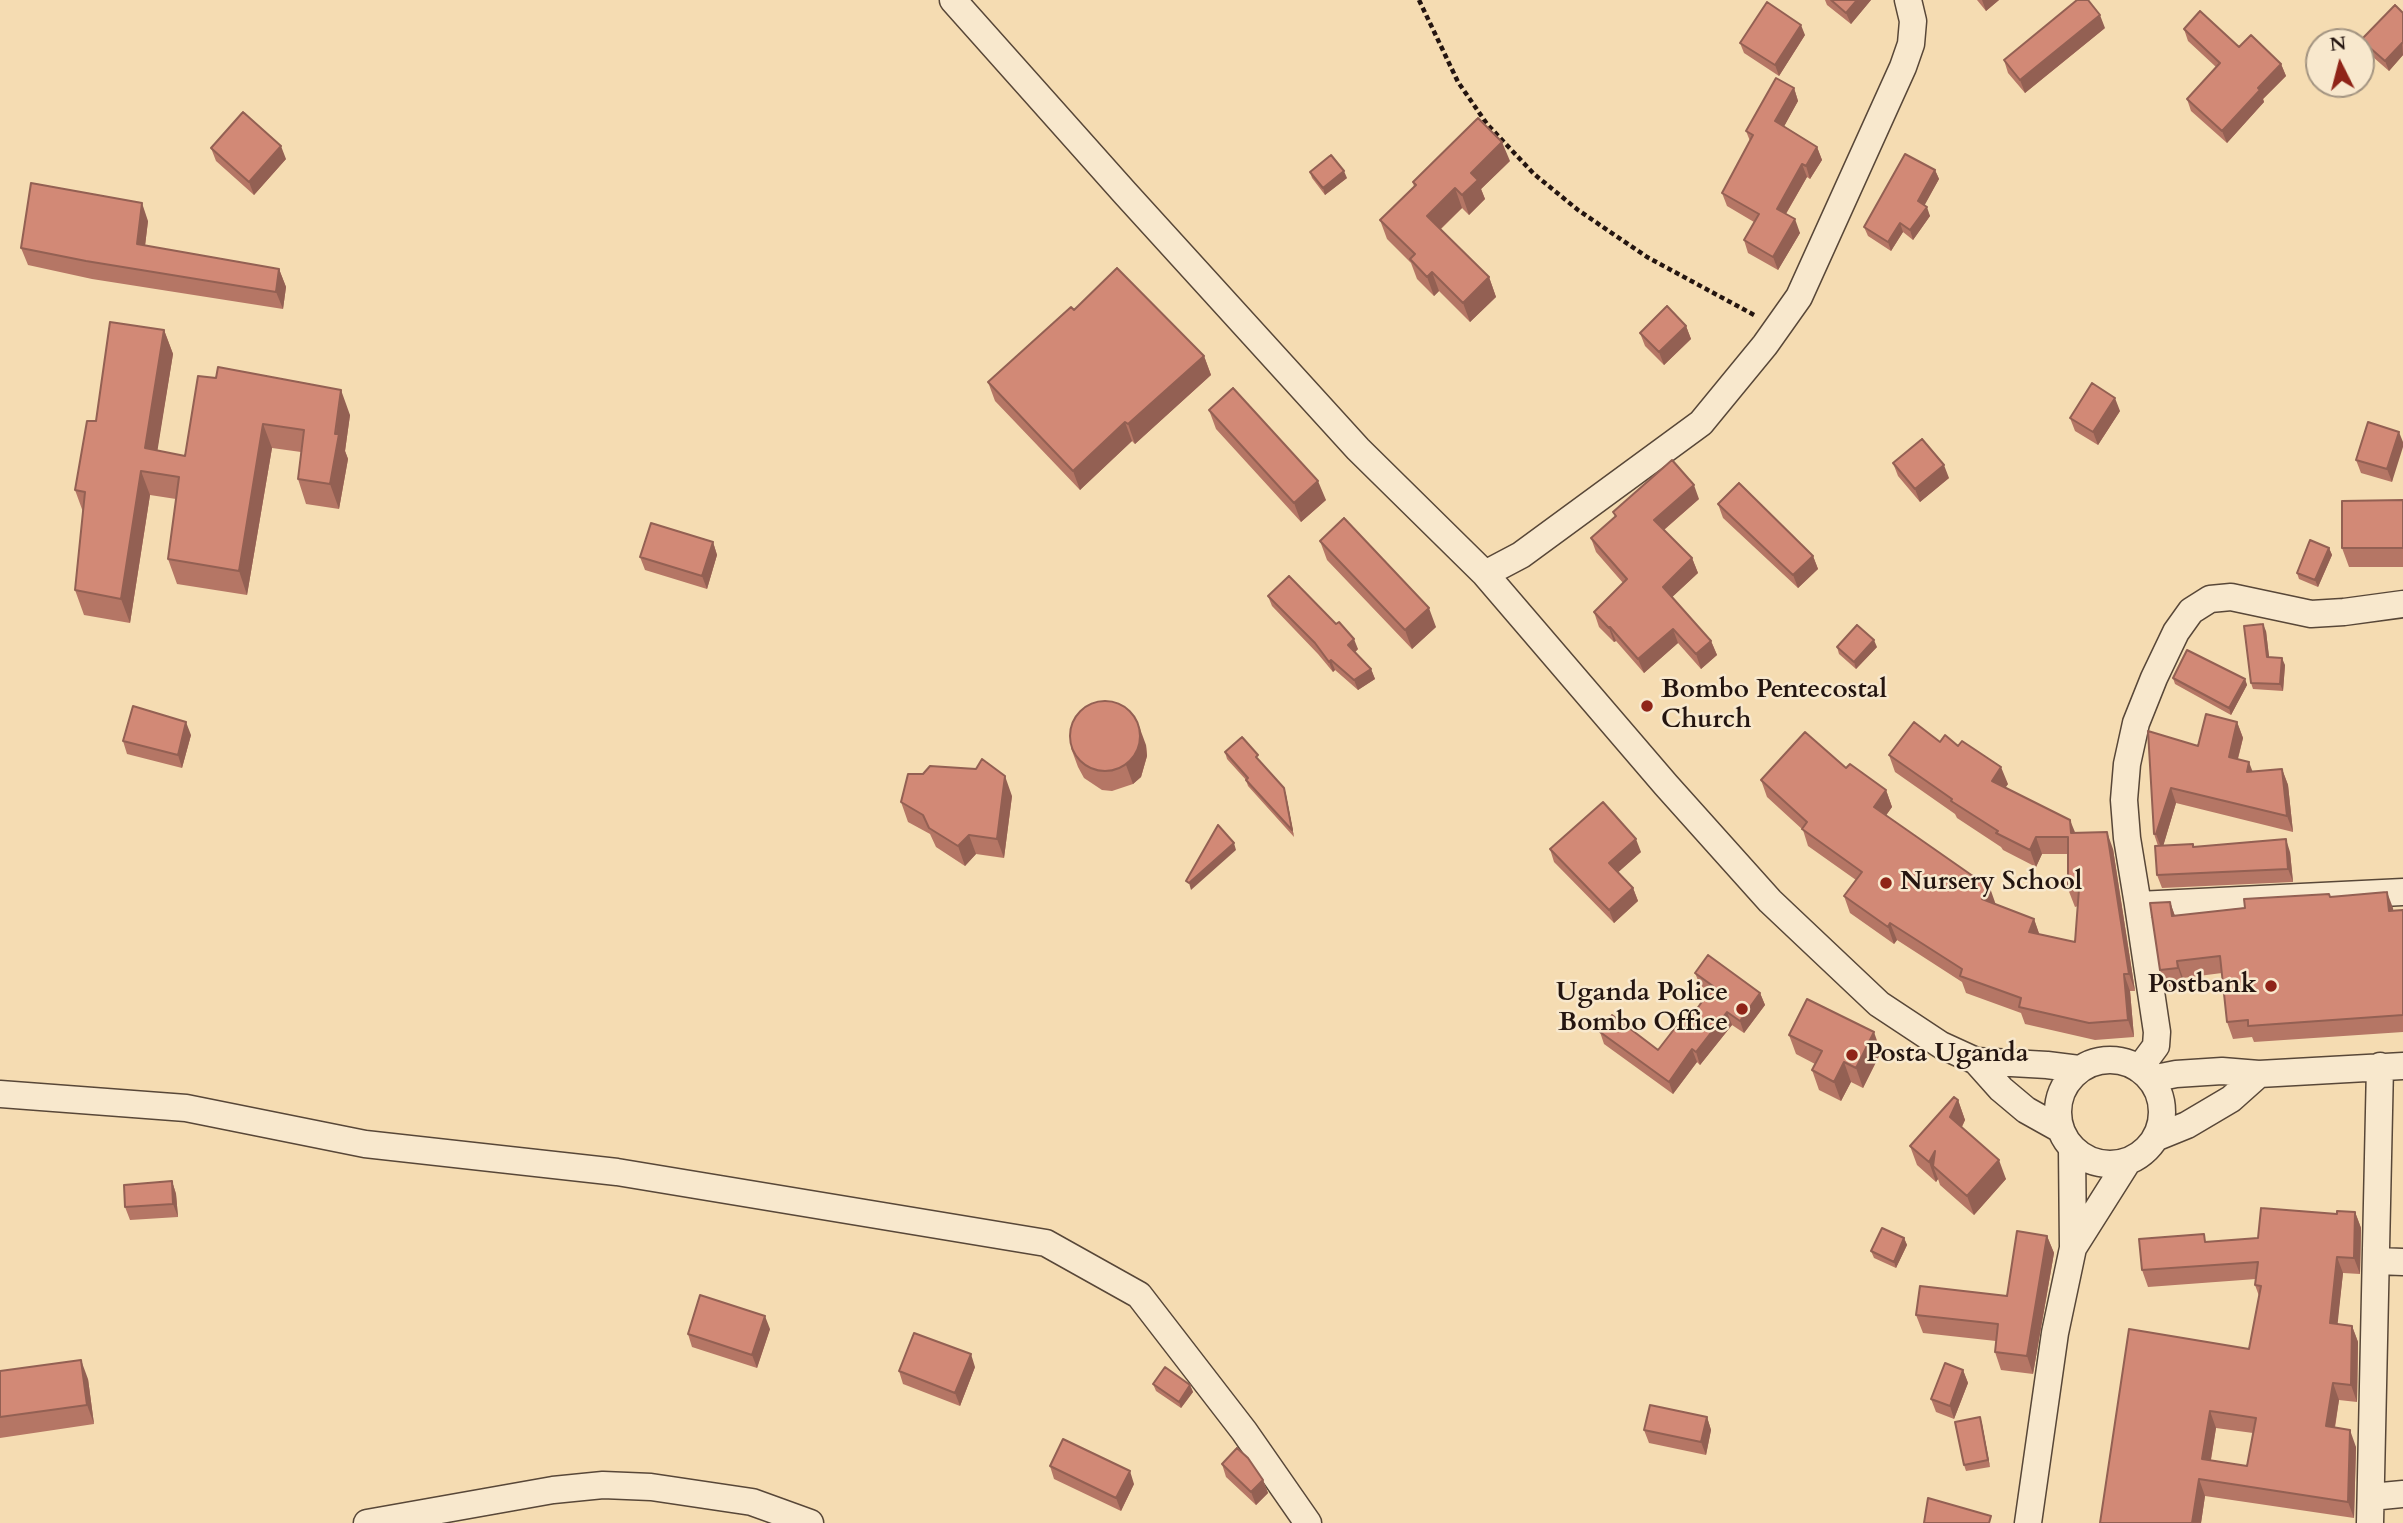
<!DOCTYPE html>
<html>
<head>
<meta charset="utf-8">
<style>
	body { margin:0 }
	#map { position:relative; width:2403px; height:1523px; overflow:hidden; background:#f5dcb2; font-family:Cardo,serif }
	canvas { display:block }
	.north { position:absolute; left:2305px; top:28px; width:70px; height:70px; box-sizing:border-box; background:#f8e8cd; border:2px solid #a39481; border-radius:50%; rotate:354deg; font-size:19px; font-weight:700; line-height:28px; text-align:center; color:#241510 }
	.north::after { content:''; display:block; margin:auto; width:24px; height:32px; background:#8f2418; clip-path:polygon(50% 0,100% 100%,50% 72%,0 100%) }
</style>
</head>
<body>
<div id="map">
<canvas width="2403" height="1523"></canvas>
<div class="north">N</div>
</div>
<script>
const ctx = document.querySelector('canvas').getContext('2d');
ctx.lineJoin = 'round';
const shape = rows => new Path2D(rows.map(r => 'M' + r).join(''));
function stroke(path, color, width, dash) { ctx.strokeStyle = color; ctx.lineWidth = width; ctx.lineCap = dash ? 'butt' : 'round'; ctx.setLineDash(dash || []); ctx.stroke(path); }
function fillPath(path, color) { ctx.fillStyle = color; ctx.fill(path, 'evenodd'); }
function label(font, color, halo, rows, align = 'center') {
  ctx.font = font + ' Cardo,serif'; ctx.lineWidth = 5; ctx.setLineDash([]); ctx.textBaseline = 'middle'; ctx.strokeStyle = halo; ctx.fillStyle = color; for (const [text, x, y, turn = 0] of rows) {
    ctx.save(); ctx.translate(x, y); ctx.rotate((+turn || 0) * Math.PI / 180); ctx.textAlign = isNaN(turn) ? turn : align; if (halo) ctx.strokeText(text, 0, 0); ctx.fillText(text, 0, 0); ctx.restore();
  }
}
const minor = shape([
	[953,0,1125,193,1358,449,1485,574,1666,785,1770,901,1879,1004,1941,1045,1976,1061,2047,1065,2079,1069],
	[1485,574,1521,555,1701,423,1765,345,1799,297,1903,67,1911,44,1913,21,1908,0],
	[2403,604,2344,612,2311,614,2231,597,2210,599,2191,611,2176,632,2154,678,2136,723,2127,764,2124,800,2127,838,2138,905,2403,892],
	[2138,905,2157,1032,2156,1046,2139,1069],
	'2058 1112a52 52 0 1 1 104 0a52 52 0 1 1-104 0Z',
	[1976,1061,2001,1089,2026,1110,2060,1129],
	[2151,1079,2176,1074,2222,1071,2259,1074,2403,1066],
	[0,1094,186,1108,365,1144,617,1172,1046,1243,1139,1295,1244,1431,1308,1523],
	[2155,1138,2187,1125,2231,1099,2259,1074],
	[2073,1248,2128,1161],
	[2376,1261,2403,1262],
	[2371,1497,2403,1494],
	[367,1523,553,1490,603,1485,651,1487,752,1502,810,1523],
	[2028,1523,2055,1333,2073,1248,2072,1149],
	[2370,1523,2380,1066]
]);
stroke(minor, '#584738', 29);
stroke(shape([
	[1419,0,1458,82,1487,124,1534,174,1578,210,1647,257,1756,316]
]), '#241510', 4.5, [5, 3.5]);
stroke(minor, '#f8e8cd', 26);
fillPath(shape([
	[1825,0,1871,0,1851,24,1827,5],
	[1977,0,1999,0,1986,11],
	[2403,13,2403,55,2389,71,2365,50,2361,40],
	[2105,28,2025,93,2008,73,2004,60],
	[2184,29,2239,47,2281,64,2286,76,2263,99,2264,102,2227,143,2191,111,2187,99,2216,67,2188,41],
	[1805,35,1779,76,1744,53,1740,43],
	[1794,88,1798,101,1784,126,1817,147,1822,160,1810,179,1807,177,1786,214,1800,233,1778,270,1748,253,1744,240,1754,222,1727,206,1722,193,1750,141,1746,131],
	[211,148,286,159,254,195,216,161],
	[1510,161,1481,189,1485,199,1469,215,1462,208,1441,229,1489,277,1496,297,1470,322,1439,291,1434,296,1417,279,1411,263,1387,239,1380,220,1414,187,1413,182],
	[1935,170,1939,179,1924,205,1930,216,1913,240,1903,232,1891,251,1868,236,1864,227],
	[1310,172,1347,178,1325,195,1312,178],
	[148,221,145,246,279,269,286,287,283,309,92,279,28,265,21,248],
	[1074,310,1204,356,1211,375,1135,444,1132,441,1080,490,995,401,988,382],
	[1686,326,1691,339,1664,365,1645,346,1640,333],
	[164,330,173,354,157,450,185,456,198,376,350,415,345,451,348,459,339,509,306,504,298,479,301,452,272,448,247,595,177,584,168,559,176,499,150,495,130,623,84,615,75,590,83,512,75,490,96,421],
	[1209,410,1326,500,1301,522,1216,429],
	[2120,411,2098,445,2075,431,2070,418],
	[2399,432,2392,482,2361,473,2356,460],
	[1893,463,1949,478,1920,502,1898,476],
	[1699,499,1664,530,1692,558,1698,573,1672,597,1711,641,1717,655,1701,669,1678,643,1644,673,1616,641,1614,642,1599,627,1594,612,1623,583,1596,552,1591,538,1615,517,1613,512],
	[2403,500,2403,567,2349,567,2342,548],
	[1718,504,1813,556,1818,569,1798,588,1723,518],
	[1320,541,1436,627,1412,649,1327,560],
	[713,542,717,555,707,589,645,570,640,557],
	[2329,548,2332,555,2318,587,2299,579,2297,573],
	[1268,596,1358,649,1355,652,1371,669,1375,679,1358,690,1335,670,1333,672,1318,654,1272,606],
	[2266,631,2269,658,2285,665,2283,691,2253,689,2251,683],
	[1837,647,1877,647,1856,669,1839,654],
	[2173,678,2245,679,2247,685,2231,715,2175,684],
	[2237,722,2243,738,2238,759,2253,772,2282,769,2288,785,2293,832,2176,803,2163,846,2290,852,2293,882,2162,888,2157,875,2158,846,2154,834,2148,731,2198,746],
	[191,735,182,768,127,754,123,741],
	[1940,742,2008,784,2005,788,2075,833,2113,849,2135,991,2130,991,2134,1037,2095,1040,2025,1024,2021,1013,1966,993,1962,982,1897,940,1894,944,1850,913,1844,896,1856,880,1808,846,1803,830,1767,797,1761,780,1846,768,1886,790,1892,807,1886,815,1996,904,2034,919,2039,934,2075,942,2078,906,2075,907,2068,889,2068,854,2042,854,2036,867,2003,850,2001,847,1957,818,1955,814,1895,772,1889,755],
	[1146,745,1147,756,1141,777,1133,784,1112,791,1102,790,1084,778,1078,767,1071,748],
	[1225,752,1260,762,1284,788,1286,795,1294,837,1248,786,1246,780,1227,759],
	[1012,796,1004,858,976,854,965,866,936,847,930,834,908,822,901,802],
	[1550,849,1641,852,1618,872,1633,888,1638,901,1614,923,1554,862],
	[2330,897,2393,908,2393,911,2403,911,2403,1032,2254,1042,2252,1037,2233,1039,2227,1022,2222,973,2183,978,2184,985,2166,987,2160,970,2170,902,2175,916],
	[1695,973,1760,993,1765,1005,1744,1033,1732,1025,1700,1065,1697,1062,1673,1094,1604,1044,1600,1032,1658,1050,1687,1023,1709,992,1700,985],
	[1789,1035,1881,1052,1863,1088,1851,1082,1841,1101,1819,1090,1812,1070,1815,1064,1796,1054],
	[1958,1100,1965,1120,1962,1127,2006,1179,1974,1215,1940,1185,1938,1179,1936,1182,1917,1165,1910,1146],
	[172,1181,176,1194,178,1217,130,1220,125,1207],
	[2355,1212,2361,1228,2360,1274,2343,1273,2337,1324,2352,1326,2358,1342,2357,1402,2339,1400,2335,1428,2356,1447,2354,1518,2205,1496,2201,1523,2100,1523,2249,1349,2259,1296,2255,1285,2256,1279,2148,1287,2142,1270,2207,1242,2258,1238,2337,1214],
	[2216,1428,2253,1433,2247,1466,2211,1460],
	[2047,1236,2054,1253,2033,1374,2001,1370,1995,1352,1996,1341,1923,1333,1916,1315,2007,1296],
	[1904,1238,1907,1245,1896,1268,1874,1258,1871,1251],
	[770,1329,757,1368,692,1347,688,1334],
	[975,1367,960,1406,903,1384,899,1371],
	[1963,1370,1968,1383,1954,1419,1936,1412,1931,1399],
	[0,1371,88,1379,94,1424,0,1438],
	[1153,1384,1190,1385,1193,1392,1181,1408,1156,1391],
	[1707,1417,1711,1430,1706,1455,1649,1443,1644,1430],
	[1980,1417,1982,1424,1990,1467,1966,1471,1964,1465],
	[1222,1464,1263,1480,1268,1493,1256,1505,1226,1477],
	[1050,1466,1134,1484,1121,1511,1054,1479]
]), '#b57665');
fillPath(shape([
	[1857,0,1871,0,1851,24,1846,13],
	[1982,0,1999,0,1986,11],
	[2100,15,2105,28,2025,93,2020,80],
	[1801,25,1805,35,1779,76,1775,65],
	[2402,41,2403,55,2389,71,2385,61],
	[2281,64,2286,76,2263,99,2264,102,2227,143,2222,131,2258,88],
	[1794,88,1798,101,1780,134,1775,121],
	[1502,142,1510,161,1481,189,1485,199,1469,215,1462,195,1471,173],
	[281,146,286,159,254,195,249,182],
	[1817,147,1822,160,1810,179,1806,166],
	[1802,164,1807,177,1781,222,1777,209],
	[1935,170,1939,179,1922,210,1918,201],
	[1344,171,1347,178,1325,195,1323,188],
	[1455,188,1462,208,1434,235,1427,216],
	[142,203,148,221,143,262,137,244],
	[1927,207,1930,216,1913,240,1910,230],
	[1795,219,1800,233,1778,270,1773,257],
	[1900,223,1903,232,1891,251,1888,242],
	[279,269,286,287,283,309,276,292],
	[1432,272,1439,291,1434,296,1427,277],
	[1489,277,1496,297,1470,322,1463,303],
	[1686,326,1691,339,1664,365,1659,352],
	[164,330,173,354,154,472,145,448],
	[1204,356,1211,375,1135,444,1128,424],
	[341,390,350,415,345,451,348,459,339,509,330,484],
	[2115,398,2120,411,2098,445,2093,432],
	[1125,422,1132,441,1080,490,1073,471],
	[263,424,272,448,247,595,239,571],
	[2399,432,2403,442,2403,447,2392,482,2387,469],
	[1944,465,1949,478,1920,502,1915,489],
	[141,471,150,495,130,623,121,599],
	[1318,481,1326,500,1301,522,1294,503],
	[1694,485,1699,499,1659,534,1654,520],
	[713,542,717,555,707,589,702,576],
	[2329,548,2332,555,2318,587,2315,580],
	[1813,556,1818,569,1798,588,1793,575],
	[1692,558,1698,573,1668,601,1663,587],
	[1429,608,1436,627,1412,649,1405,630],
	[2263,624,2266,631,2270,664,2267,657],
	[1610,627,1616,641,1614,642,1609,628],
	[1673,629,1678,643,1644,673,1638,659],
	[1354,639,1358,649,1352,655,1348,645],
	[1874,640,1877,647,1856,669,1854,662],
	[1711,641,1717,655,1701,669,1696,654],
	[2282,658,2285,665,2283,691,2280,684],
	[1331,660,1335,670,1333,672,1329,662],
	[1371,669,1375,679,1358,690,1354,680],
	[2245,679,2247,685,2231,715,2229,708],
	[186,722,191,735,182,768,178,755],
	[2237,722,2243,738,2234,773,2229,757],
	[1139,726,1146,745,1147,756,1141,777,1133,784,1126,765],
	[2249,762,2255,778,2247,772],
	[2001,767,2008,784,1998,798,1992,781],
	[2282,769,2288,785,2293,832,2287,816],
	[1005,776,1012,796,1004,858,997,839],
	[1284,788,1286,795,1294,837,1292,830],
	[2171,788,2176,803,2162,850,2156,834],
	[1886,790,1892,807,1880,824,1874,807],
	[2070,820,2077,837,2071,833],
	[2107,832,2113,849,2135,991,2129,974],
	[969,835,976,854,965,866,958,846],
	[2036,837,2042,854,2036,867,2030,850],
	[1636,839,1641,852,1614,876,1609,863],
	[2286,839,2290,852,2293,882,2288,869],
	[1234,843,1236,850,1191,890,1189,883],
	[1633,888,1638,901,1614,923,1609,910],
	[1990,888,1996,905,1982,899],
	[2387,892,2393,908,2395,928,2389,911],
	[2170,902,2176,919,2172,916],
	[2034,919,2040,936,2029,932],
	[1890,923,1897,940,1894,944,1888,927],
	[2177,961,2183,978,2184,985,2178,968],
	[2124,974,2130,991,2134,1037,2128,1020],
	[1760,993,1765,1005,1744,1033,1740,1021],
	[1727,1012,1732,1025,1700,1065,1696,1052],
	[1874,1032,1881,1052,1863,1088,1856,1068],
	[1692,1049,1697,1062,1673,1094,1669,1082],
	[1844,1062,1851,1082,1841,1101,1834,1082],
	[1958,1100,1965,1120,1957,1136,1950,1117],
	[1935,1151,1933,1166,1938,1179,1936,1182,1929,1162],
	[1999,1160,2006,1179,1974,1215,1967,1196],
	[172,1181,176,1194,178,1217,173,1204],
	[2355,1212,2361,1228,2360,1274,2354,1258],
	[2047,1236,2054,1253,2033,1374,2027,1356],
	[1904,1238,1907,1245,1896,1268,1894,1262],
	[2337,1257,2343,1273,2336,1339,2330,1323],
	[765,1316,770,1329,757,1368,752,1355],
	[2352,1326,2358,1342,2357,1402,2351,1385],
	[971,1354,975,1367,960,1406,955,1393],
	[81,1360,88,1379,94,1424,87,1405],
	[1963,1370,1968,1383,1954,1419,1950,1406],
	[2333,1383,2339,1400,2332,1443,2326,1426],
	[1190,1385,1193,1392,1181,1408,1179,1402],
	[2210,1411,2216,1428,2208,1476,2202,1459],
	[1707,1417,1711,1430,1706,1455,1701,1442],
	[1980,1417,1982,1424,1990,1467,1988,1460],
	[2350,1430,2356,1447,2354,1518,2348,1502],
	[1130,1471,1134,1484,1121,1511,1116,1498],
	[2199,1479,2205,1496,2201,1523,2192,1523],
	[1263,1480,1268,1493,1256,1505,1251,1492]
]), '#936053');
const building = shape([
	[1831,0,1857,0,1846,13,1831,0],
	[2077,0,2088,0,2100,15,2020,80,2004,60,2077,0],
	[1767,2,1801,25,1775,65,1740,43,1767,2],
	[2395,5,2403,13,2403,42,2385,61,2361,40,2395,5],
	[2200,11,2239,47,2251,35,2281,64,2258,88,2260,90,2222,131,2187,99,2220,63,2184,29,2200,11],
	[1776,78,1794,88,1775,121,1817,147,1806,166,1802,164,1777,209,1795,219,1773,257,1744,240,1759,214,1722,193,1753,135,1746,131,1776,78],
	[243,112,281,146,249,182,211,148,243,112],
	[1478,118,1502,142,1471,173,1478,180,1462,195,1455,188,1427,216,1489,277,1463,303,1432,272,1427,277,1410,259,1415,254,1380,220,1416,185,1413,182,1478,118],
	[1905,154,1935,170,1918,201,1927,207,1910,230,1900,223,1888,242,1864,227,1905,154],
	[1331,155,1344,171,1323,188,1310,172,1331,155],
	[31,183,142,203,137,244,279,269,276,292,86,261,21,248,31,183],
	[1117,268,1204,356,1128,424,1125,422,1073,471,988,382,1071,307,1074,310,1117,268],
	[1667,306,1686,326,1659,352,1640,333,1667,306],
	[110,322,164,330,145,448,185,456,198,376,216,378,218,367,341,390,335,434,339,434,330,484,298,479,304,430,263,424,239,571,168,559,179,477,141,471,121,599,75,590,85,492,75,490,87,421,96,421,110,322],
	[2092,383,2115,398,2093,432,2070,418,2092,383],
	[1233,388,1318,481,1294,503,1209,410,1233,388],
	[2368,422,2399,432,2387,469,2356,460,2368,422],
	[1922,439,1944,465,1915,489,1893,463,1922,439],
	[1672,460,1694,485,1654,520,1692,558,1663,587,1711,641,1696,654,1673,629,1638,659,1610,627,1609,628,1594,612,1627,579,1591,538,1616,516,1613,512,1672,460],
	[1739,483,1813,556,1793,575,1718,504,1739,483],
	[2403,500,2403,548,2342,548,2342,501,2403,500],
	[1344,518,1429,608,1405,630,1320,541,1344,518],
	[651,523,713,542,702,576,640,557,651,523],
	[2310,540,2329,548,2315,580,2297,573,2310,540],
	[1289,576,1336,624,1339,622,1354,639,1348,645,1371,669,1354,680,1331,660,1329,662,1315,643,1268,596,1289,576],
	[2263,624,2267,657,2282,658,2280,684,2251,683,2244,626,2263,624],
	[1857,625,1874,640,1854,662,1837,647,1857,625],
	[2187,650,2245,679,2229,708,2173,678,2187,650],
	'1070 736a35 35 0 1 1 70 0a35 35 0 1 1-70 0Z',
	[133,706,186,722,178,755,123,741,133,706],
	[2206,714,2237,722,2229,757,2249,762,2247,772,2282,769,2287,816,2171,788,2156,834,2154,834,2148,731,2198,746,2206,714],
	[1914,722,1940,742,1945,735,1958,746,1962,741,2001,767,1992,781,2070,820,2071,833,2107,832,2129,974,2124,974,2128,1020,2089,1023,2019,1007,2021,998,1960,976,1962,969,1890,923,1888,927,1844,896,1862,872,1802,829,1807,822,1761,780,1805,732,1846,768,1850,764,1886,790,1874,807,1990,888,1982,899,2034,919,2029,932,2075,942,2079,889,2068,889,2068,837,2036,837,2030,850,1996,833,1998,831,1951,801,1952,799,1889,755,1914,722],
	[1242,737,1258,755,1256,757,1284,788,1292,830,1246,780,1248,778,1225,752,1242,737],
	[982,759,1005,776,997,839,969,835,958,846,929,828,923,815,901,802,908,774,923,774,930,766,976,769,982,759],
	[1603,802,1636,839,1609,863,1633,888,1609,910,1550,849,1603,802],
	[1218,825,1234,843,1189,883,1186,881,1218,825],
	[2286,839,2288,869,2157,875,2155,846,2193,844,2193,847,2286,839],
	[2387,892,2389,911,2403,910,2403,1015,2248,1026,2248,1020,2227,1022,2220,956,2177,961,2178,968,2160,970,2150,903,2170,902,2172,916,2245,908,2244,899,2329,894,2330,897,2387,892],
	[1708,955,1760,993,1740,1021,1727,1012,1696,1052,1692,1049,1669,1082,1600,1032,1612,1015,1658,1050,1682,1019,1687,1023,1713,986,1695,973,1708,955],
	[1807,999,1874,1032,1856,1068,1844,1062,1834,1082,1812,1070,1822,1051,1789,1035,1807,999],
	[1954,1097,1958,1100,1950,1117,1999,1160,1967,1196,1933,1166,1935,1151,1929,1162,1910,1146,1954,1097],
	[172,1181,173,1204,125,1207,124,1185,172,1181],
	[2261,1208,2337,1214,2337,1211,2355,1212,2354,1258,2337,1257,2330,1323,2352,1326,2351,1385,2333,1383,2326,1426,2350,1430,2348,1502,2199,1479,2192,1523,2100,1523,2129,1329,2249,1349,2261,1286,2255,1285,2258,1262,2142,1270,2139,1239,2204,1234,2205,1242,2258,1238,2261,1208],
	[2210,1411,2256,1418,2247,1466,2202,1459,2210,1411],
	[1882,1228,1904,1238,1894,1262,1871,1251,1882,1228],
	[2017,1231,2047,1236,2027,1356,1995,1352,1998,1324,1916,1315,1920,1286,2007,1296,2017,1231],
	[700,1295,765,1316,752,1355,688,1334,700,1295],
	[914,1333,971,1354,955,1393,899,1371,914,1333],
	[81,1360,87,1405,0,1417,0,1371,81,1360],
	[1945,1363,1963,1370,1950,1406,1931,1399,1945,1363],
	[1165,1367,1190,1385,1179,1402,1153,1384,1165,1367],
	[1650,1405,1707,1417,1701,1442,1644,1430,1650,1405],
	[1980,1417,1988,1460,1964,1465,1955,1422,1980,1417],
	[1063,1439,1130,1471,1116,1498,1050,1466,1063,1439],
	[1237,1448,1248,1458,1263,1480,1251,1492,1222,1464,1237,1448],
	[1928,1498,1991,1516,1989,1523,1924,1523,1928,1498]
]);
fillPath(building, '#d28976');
stroke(building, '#936053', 2);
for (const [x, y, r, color] of [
	[1647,706,7,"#8f2418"],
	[1886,883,7,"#8f2418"],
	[2271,986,7,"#8f2418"],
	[1742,1009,7,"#8f2418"],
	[1852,1055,7,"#8f2418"]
]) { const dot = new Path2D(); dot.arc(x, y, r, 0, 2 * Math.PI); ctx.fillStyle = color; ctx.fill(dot); stroke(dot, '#f8e8cd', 2.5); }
label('bold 26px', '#241510', '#f8e8cd', [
	["Bombo Pentecostal",1661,691],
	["Church",1661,721],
	["Nursery School",1900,883],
	["Postbank",2257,986,"right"],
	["Uganda Police",1728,994,"right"],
	["Bombo Office",1728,1024,"right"],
	["Posta Uganda",1866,1055]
], 'left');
</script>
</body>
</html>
